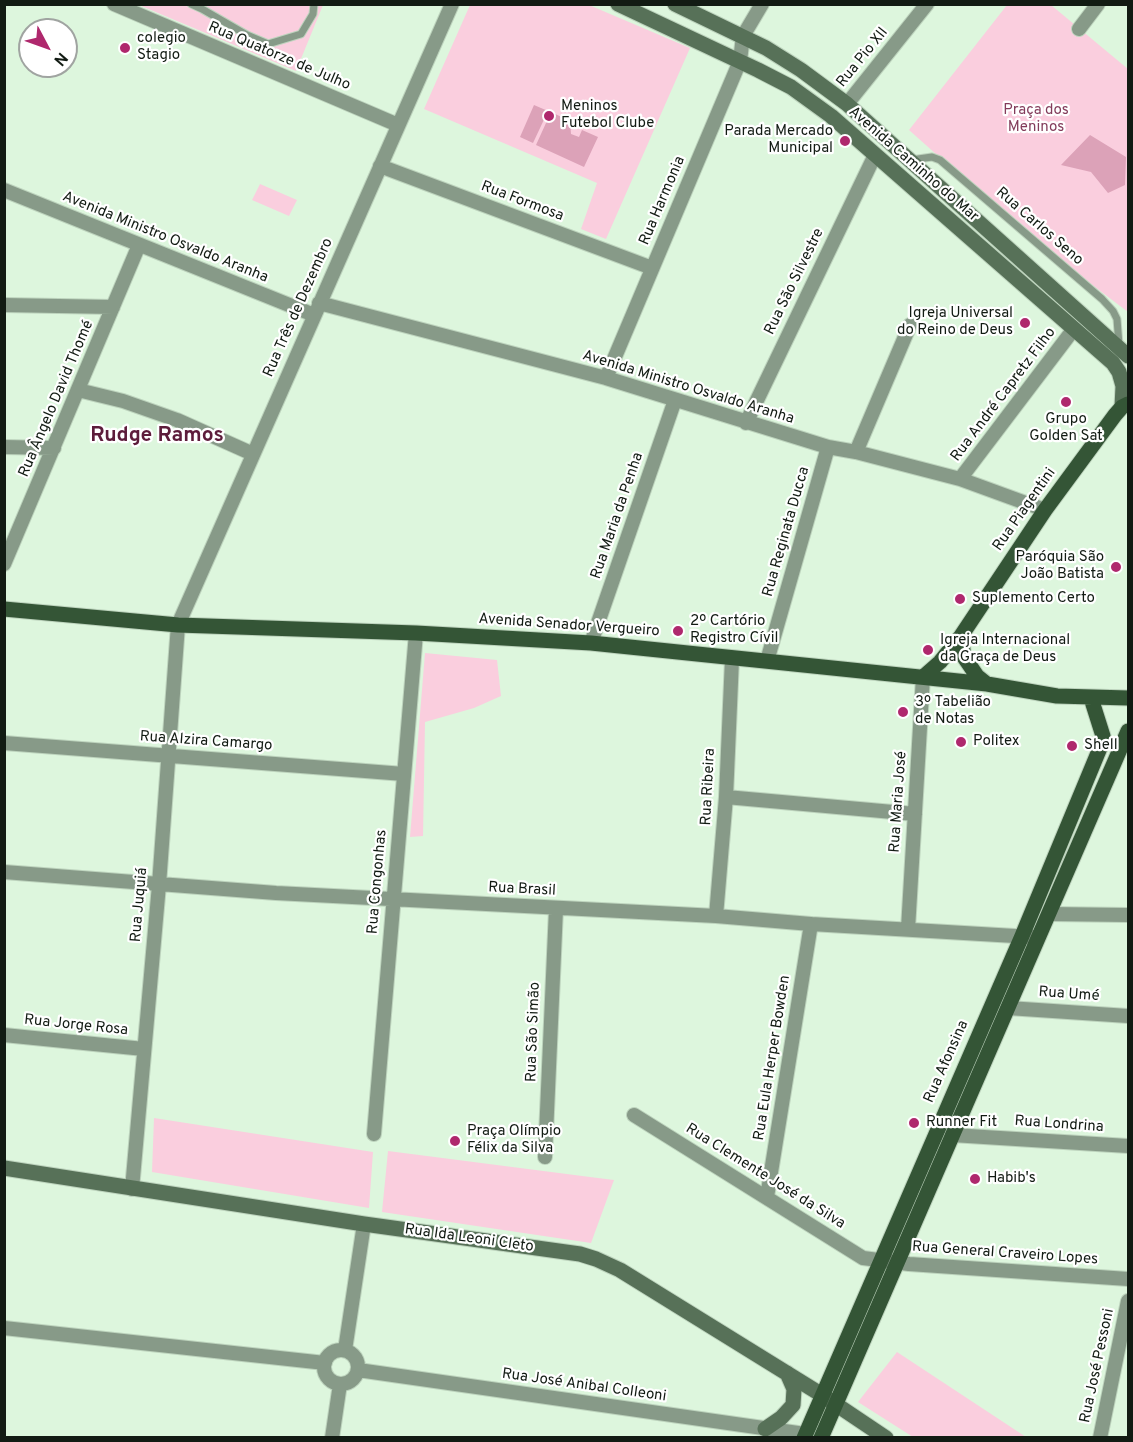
<!DOCTYPE html>
<html>
<head>
<meta charset="utf-8">
<style>
	body { margin:0 }
	#map { position:relative; width:1133px; height:1442px; overflow:hidden; background:#ddf6dd; font-family:Overpass,sans-serif }
	canvas { display:block }
	.frame { position:absolute; inset:0; border:6px solid #121b13; pointer-events:none }
	.north { position:absolute; left:18px; top:18px; width:60px; height:60px; box-sizing:border-box; background:#fff; border:2px solid #a0a4a1; border-radius:50%; rotate:131deg; font-size:16px; font-weight:700; line-height:24px; text-align:center; color:#121b13 }
	.north::after { content:''; display:block; margin:auto; width:21px; height:27px; background:#af286d; clip-path:polygon(50% 0,100% 100%,50% 72%,0 100%) }
</style>
</head>
<body>
<div id="map">
<canvas width="1133" height="1442"></canvas>
<div class="frame"></div>
<div class="north">N</div>
</div>
<script>
const ctx = document.querySelector('canvas').getContext('2d');
ctx.lineJoin = 'round';
function fillPath(path, color) { ctx.fillStyle = color; ctx.fill(path, 'evenodd'); }
const shape = rows => new Path2D(rows.map(r => 'M' + r).join(''));
function stroke(path, color, width, dash) { ctx.strokeStyle = color; ctx.lineWidth = width; ctx.lineCap = dash ? 'butt' : 'round'; ctx.setLineDash(dash || []); ctx.stroke(path); }
function label(font, color, halo, rows, align = 'center') {
  ctx.font = font + ' Overpass,sans-serif'; ctx.lineWidth = 4.5; ctx.setLineDash([]); ctx.textBaseline = 'middle'; ctx.strokeStyle = halo; ctx.fillStyle = color; for (const [text, x, y, turn = 0] of rows) {
    ctx.save(); ctx.translate(x, y); ctx.rotate((+turn || 0) * Math.PI / 180); ctx.textAlign = isNaN(turn) ? turn : align; if (halo) ctx.strokeText(text, 0, 0); ctx.fillText(text, 0, 0); ctx.restore();
  }
}
fillPath(shape([
	[139,5,323,5,296,71],
	[470,5,589,5,690,48,606,239,581,229,597,183,424,109],
	[1007,5,1051,5,1128,69,1128,312,1029,237,909,130],
	[260,184,297,200,289,216,252,200],
	[425,653,497,660,501,696,474,708,425,722,423,836,410,837],
	[154,1118,373,1152,369,1208,152,1172],
	[388,1151,590,1177,614,1180,591,1243,382,1212],
	[897,1352,1026,1437,913,1437,858,1402]
]), '#facede');
fillPath(shape([
	[534,105,548,111,533,143,520,137],
	[551,112,570,121,571,134,579,137,582,130,598,137,584,167,536,145],
	[1090,135,1126,157,1125,185,1108,193,1091,172,1061,165]
]), '#dca2b8');
const lane = shape([
	[191,4,202,9,247,35,268,44,301,34,313,14,314,4],
	[911,160,932,157,940,160,1102,299,1113,311,1117,319,1119,345]
]);
const street = shape([
	[114,4,398,125],
	[1079,29,1098,4],
	[847,104,927,4],
	[380,166,652,268],
	[4,190,314,315],
	[319,303,606,378,828,447,856,452,960,479,1045,510],
	[4,305,113,307],
	[606,378,740,61,743,36,762,4],
	[78,390,123,401,177,420,253,454],
	[746,423,875,155],
	[4,447,54,448],
	[856,452,910,325],
	[960,479,1073,330],
	[4,564,139,245],
	[591,643,675,400],
	[767,661,828,447],
	[4,743,404,774],
	[726,797,915,814],
	[4,872,276,893,716,916,811,924,1032,937],
	[1049,914,1128,915],
	[716,916,726,797,732,659],
	[908,929,923,677],
	[1008,1008,1128,1016],
	[4,1035,144,1049],
	[634,1115,863,1258,909,1264,1128,1279],
	[374,1134,416,633],
	[952,1135,1128,1146],
	[545,1157,556,909],
	[132,1189,159,885,178,625,452,4],
	[767,1197,811,924],
	[4,1328,325,1363],
	'324 1367a17 17 0 1 1 34 0a17 17 0 1 1-34 0Z',
	[345,1350,364,1224],
	[358,1370,805,1434],
	[332,1438,340,1384],
	[1100,1438,1128,1301]
]);
const secondary = shape([
	[618,4,758,70,791,87,831,116,1113,363,1119,372,1123,386,1122,407],
	[675,4,766,48,801,70,847,104,1128,356],
	[4,1168,364,1224,580,1254,596,1259,620,1270,822,1395,886,1438],
	[765,1429,781,1418,793,1405,794,1389,787,1373]
]);
const primary = shape([
	[4,609,178,625,416,633,591,643,987,684,1057,696,1128,698],
	[961,636,964,657,977,676,987,684],
	[923,677,940,662,961,636,1045,510,1115,415,1122,407,1128,404],
	[804,1438,1022,936,1100,748,1103,736,1091,698],
	[821,1438,1128,731]
]);
stroke(lane, '#bdd3bd', 9);
stroke(street, '#bdd3bd', 16);
stroke(secondary, '#bdd3bd', 17);
stroke(primary, '#bdd3bd', 17);
stroke(lane, '#879a88', 7);
stroke(street, '#879a88', 14);
stroke(secondary, '#577158', 15);
stroke(primary, '#345536', 15);
for (const [x, y, r, color] of [
	[125,48,6,"#af286d"],
	[549,116,6,"#af286d"],
	[845,141,6,"#af286d"],
	[1025,323,6,"#af286d"],
	[1066,402,6,"#af286d"],
	[1116,567,6,"#af286d"],
	[960,599,6,"#af286d"],
	[678,631,6,"#af286d"],
	[928,650,6,"#af286d"],
	[903,712,6,"#af286d"],
	[961,742,6,"#af286d"],
	[1072,746,6,"#af286d"],
	[914,1123,6,"#af286d"],
	[455,1141,6,"#af286d"],
	[975,1179,6,"#af286d"]
]) { const dot = new Path2D(); dot.arc(x, y, r, 0, 2 * Math.PI); ctx.fillStyle = color; ctx.fill(dot); stroke(dot, '#fff', 2); }
label('15px', '#121b13', '#fff', [
	["colegio",137,39],
	["Stagio",137,56],
	["Meninos",561,107],
	["Futebol Clube",561,124],
	["Parada Mercado",833,132,"right"],
	["Municipal",833,149,"right"],
	["Igreja Universal",1013,314,"right"],
	["do Reino de Deus",1013,331,"right"],
	["Grupo",1066,420,"center"],
	["Golden Sat",1066,437,"center"],
	["Paróquia São",1104,558,"right"],
	["João Batista",1104,575,"right"],
	["Suplemento Certo",972,599],
	["2º Cartório",690,622],
	["Registro Cívil",690,639],
	["Igreja Internacional",940,641],
	["da Graça de Deus",940,658],
	["3º Tabelião",915,703],
	["de Notas",915,720],
	["Politex",973,742],
	["Shell",1084,746],
	["Runner Fit",926,1123],
	["Praça Olímpio",467,1132],
	["Félix da Silva",467,1149],
	["Habib's",987,1179]
], 'left');
label('15px', '#121b13', '#fff', [
	["Rua Quatorze de Julho",279,57,23],
	["Rua Pio XII",863,58,-51],
	["Avenida Caminho do Mar",913,165,41],
	["Rua Harmonia",663,201,-67],
	["Rua Formosa",522,202,21],
	["Rua Carlos Seno",1039,227,41],
	["Avenida Ministro Osvaldo Aranha",165,238,22],
	["Rua São Silvestre",795,282,-64],
	["Rua Três de Dezembro",299,308,-66],
	["Avenida Ministro Osvaldo Aranha",688,388,17],
	["Rua André Capretz Filho",1004,395,-53],
	["Rua Ângelo David Thomé",57,399,-67],
	["Rua Piagentini",1025,510,-55],
	["Rua Maria da Penha",618,516,-71],
	["Rua Reginata Ducca",787,532,-74],
	["Avenida Senador Vergueiro",569,626,4],
	["Rua Alzira Camargo",206,742,4],
	["Rua Ribeira",709,787,-87],
	["Rua Maria José",899,802,-86],
	["Rua Congonhas",378,882,-85],
	["Rua Brasil",522,890,3],
	["Rua Juquiá",140,905,-85],
	["Rua Umé",1069,995,4],
	["Rua Jorge Rosa",76,1026,6],
	["Rua São Simão",534,1032,-88],
	["Rua Eula Herper Bowden",773,1058,-81],
	["Rua Afonsina",947,1062,-66],
	["Rua Londrina",1059,1125,4],
	["Rua Clemente José da Silva",765,1177,32],
	["Rua Ida Leoni Cleto",469,1239,8],
	["Rua General Craveiro Lopes",1005,1254,4],
	["Rua José Pessoni",1098,1366,-78],
	["Rua José Anibal Colleoni",584,1386,8]
]);
label('15px', '#833c5b', '#fff', [
	["Praça dos",1036,111],
	["Meninos",1036,128]
]);
label('bold 21px', '#5d1c3b', '#fff', [
	["Rudge Ramos",157,437]
]);
</script>
</body>
</html>
